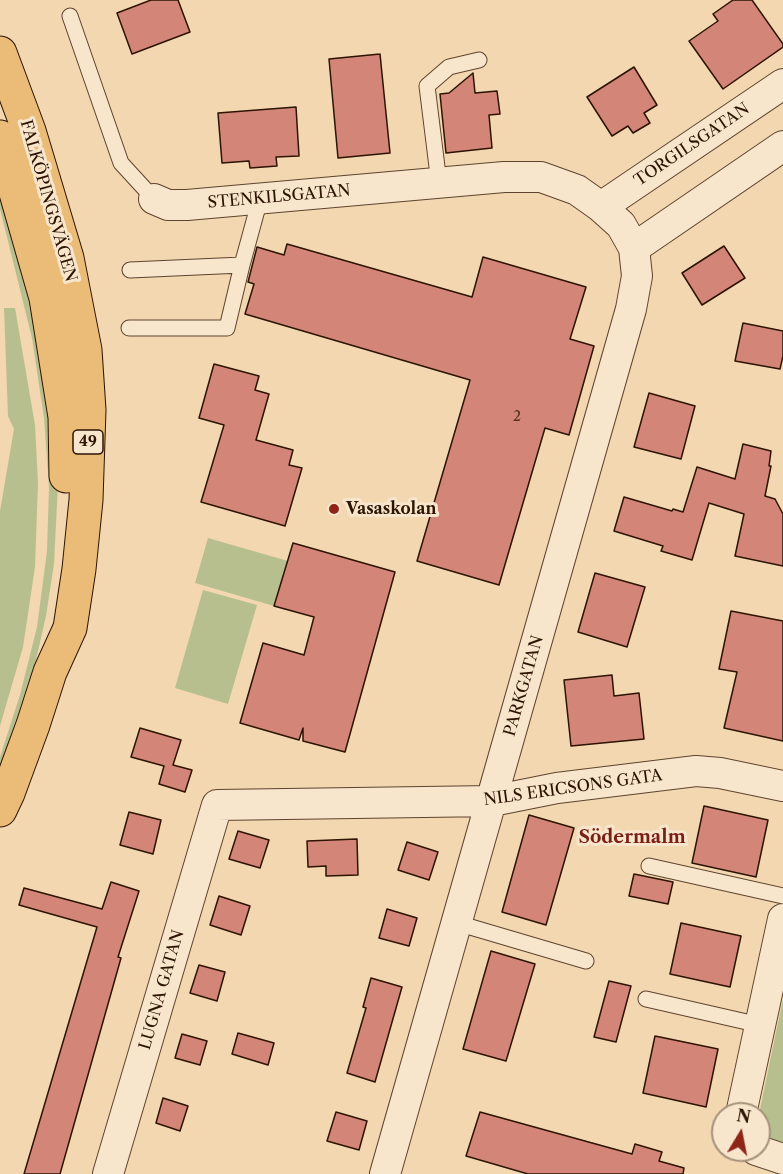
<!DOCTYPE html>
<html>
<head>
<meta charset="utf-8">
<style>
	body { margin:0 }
	#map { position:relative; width:783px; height:1174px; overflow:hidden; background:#f3d7b0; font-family:"Libre Caslon Text",serif }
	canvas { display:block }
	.north { position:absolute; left:711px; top:1102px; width:60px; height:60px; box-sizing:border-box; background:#f7e5cc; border:2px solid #a6917b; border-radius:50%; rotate:10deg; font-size:16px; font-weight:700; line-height:24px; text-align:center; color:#2c1302 }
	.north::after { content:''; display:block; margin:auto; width:21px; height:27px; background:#8f2418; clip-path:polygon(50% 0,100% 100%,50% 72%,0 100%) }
</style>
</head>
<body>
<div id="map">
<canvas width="783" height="1174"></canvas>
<div class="north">N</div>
</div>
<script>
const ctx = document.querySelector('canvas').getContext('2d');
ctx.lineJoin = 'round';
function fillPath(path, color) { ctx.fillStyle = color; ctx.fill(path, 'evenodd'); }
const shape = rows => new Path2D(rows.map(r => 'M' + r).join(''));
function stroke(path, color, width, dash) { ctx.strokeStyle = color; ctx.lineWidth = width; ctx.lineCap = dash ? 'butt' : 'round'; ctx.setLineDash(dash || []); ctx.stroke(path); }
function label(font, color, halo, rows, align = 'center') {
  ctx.font = font + ' "Libre Caslon Text",serif'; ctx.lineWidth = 6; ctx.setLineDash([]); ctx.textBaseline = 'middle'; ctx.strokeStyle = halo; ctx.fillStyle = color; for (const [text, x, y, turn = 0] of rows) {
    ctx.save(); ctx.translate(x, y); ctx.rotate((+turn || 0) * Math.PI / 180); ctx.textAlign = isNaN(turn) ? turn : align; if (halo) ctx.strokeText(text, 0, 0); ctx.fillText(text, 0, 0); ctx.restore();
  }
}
fillPath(shape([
	[0,166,17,221,59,464,54,564,46,616,31,682,0,773,0,757,20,695,37,627,47,551,49,488,44,418,32,338,0,209],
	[4,308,15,308,35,425,38,483,35,567,23,647,0,726,0,511,14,429,8,416],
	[208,538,288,561,274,606,195,583],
	[203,590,257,605,228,704,175,688],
	[783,999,783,1143,767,1138,762,1134,759,1128,759,1114]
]), '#b8bf8e');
const building = shape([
	[151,0,178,0,190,32,132,54,117,13,151,0],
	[733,0,752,0,783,44,783,47,723,89,689,41,718,21,713,14,733,0],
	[380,54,390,153,338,158,329,59,380,54],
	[634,67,657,105,644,113,650,123,633,133,628,126,612,136,587,97,634,67],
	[473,73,475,93,497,91,500,114,489,115,492,148,446,153,440,94,449,93,473,73],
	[296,107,299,156,276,157,277,166,250,168,249,161,222,163,218,113,296,107],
	[287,244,472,297,483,257,586,287,570,339,594,346,569,435,545,428,499,585,417,561,470,380,245,314,254,284,248,282,257,247,284,255,287,244],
	[724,246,745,278,702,305,682,273,724,246],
	[743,323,783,331,783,356,780,369,735,361,743,323],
	[214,364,259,376,255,390,269,394,256,440,293,450,289,465,302,468,285,526,201,502,224,425,199,418,214,364],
	[649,393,695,406,681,459,634,447,649,393],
	[743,444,771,451,769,466,771,466,765,496,775,499,783,514,783,566,735,556,744,514,709,503,692,560,661,551,663,546,614,531,624,497,672,511,673,509,683,512,697,467,735,479,743,444],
	[293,543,395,572,345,752,303,741,303,728,299,740,240,723,263,643,304,655,314,617,274,606,293,543],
	[595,573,645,587,627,647,578,632,595,573],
	[731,611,783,621,783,741,724,728,737,672,719,669,731,611],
	[612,675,614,696,639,693,644,739,571,746,564,680,612,675],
	[140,728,181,740,173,765,192,770,185,792,159,784,164,766,131,757,140,728],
	[704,806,768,820,756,877,692,863,704,806],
	[129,812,161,820,153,854,120,845,129,812],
	[529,815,574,828,546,925,502,912,529,815],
	[238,831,269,840,260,868,229,859,238,831],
	[357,839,358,875,326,876,326,866,308,867,307,841,357,839],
	[407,842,438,852,429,880,398,870,407,842],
	[634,874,673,882,668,904,629,896,634,874],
	[111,882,139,891,118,957,121,958,60,1174,24,1174,97,927,19,905,24,888,102,909,111,882],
	[219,896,250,906,241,935,210,925,219,896],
	[387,909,417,918,409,946,379,938,387,909],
	[681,923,741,936,730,987,670,974,681,923],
	[491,951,535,964,506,1061,463,1049,491,951],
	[199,965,225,972,217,1001,190,993,199,965],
	[371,978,402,987,375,1082,347,1073,366,1008,363,1007,371,978],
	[609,981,631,986,616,1042,594,1037,609,981],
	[238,1033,274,1043,268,1065,232,1054,238,1033],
	[182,1034,207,1041,200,1065,175,1058,182,1034],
	[655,1036,718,1049,706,1107,643,1093,655,1036],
	[163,1098,188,1106,180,1131,156,1123,163,1098],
	[336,1112,367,1121,359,1150,327,1141,336,1112],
	[480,1112,632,1154,635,1144,662,1152,659,1161,684,1168,683,1174,528,1174,466,1156,480,1112]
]);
fillPath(building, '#d38677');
stroke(building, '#2c1302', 1.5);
const service = shape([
	[70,16,121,163,154,199],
	[439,183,427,86,449,67,479,60],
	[130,270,242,265,260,199],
	[129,328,227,328,242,265],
	[649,866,783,896],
	[457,923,586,961],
	[646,999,760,1025]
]);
const minor = shape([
	[154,199,168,205,187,205,504,177,541,177,577,190,601,207,621,225,634,248,637,276,631,309,385,1174],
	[601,207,783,84],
	[634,248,783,146],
	[741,1114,783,919],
	[756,1150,783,1159],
	[108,1174,217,805,492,801,557,788,696,771,720,773,783,786]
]);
const primary = shape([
	[0,53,29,131,67,258,85,350,89,410,86,500,79,569,70,628,50,672,33,725,8,793,0,810],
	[0,137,46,298,65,417,66,476]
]);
stroke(service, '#5e442e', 17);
stroke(minor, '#5e442e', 32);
stroke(primary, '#2c1302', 35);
stroke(service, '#f7e5cc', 15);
stroke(minor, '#f7e5cc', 30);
stroke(primary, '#eabc78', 33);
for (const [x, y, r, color] of [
	[334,509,6,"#8f2418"]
]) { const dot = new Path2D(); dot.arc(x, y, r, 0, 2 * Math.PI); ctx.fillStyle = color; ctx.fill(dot); stroke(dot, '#f7e5cc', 2); }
label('14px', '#56301f', null, [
	["2",517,417]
]);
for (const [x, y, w] of [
	[88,442,30]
]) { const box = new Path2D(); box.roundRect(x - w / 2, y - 12, w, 24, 4.5); ctx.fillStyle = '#f7e5cc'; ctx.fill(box); stroke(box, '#2c1302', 1.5); }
label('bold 15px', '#2c1302', null, [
	["49",88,442]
]);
label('16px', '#2c1302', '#f7e5cc', [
	["TORGILSGATAN",692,145,-34],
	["STENKILSGATAN",279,197,-5],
	["FALKÖPINGSVÄGEN",48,201,74],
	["PARKGATAN",524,686,-74],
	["NILS ERICSONS GATA",573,788,-8],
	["LUGNA GATAN",162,990,-74]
]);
label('bold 16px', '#2c1302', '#f7e5cc', [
	["Vasaskolan",346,509]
], 'left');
label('bold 18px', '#7a1f14', '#f7e5cc', [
	["Södermalm",632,838]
]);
</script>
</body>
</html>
